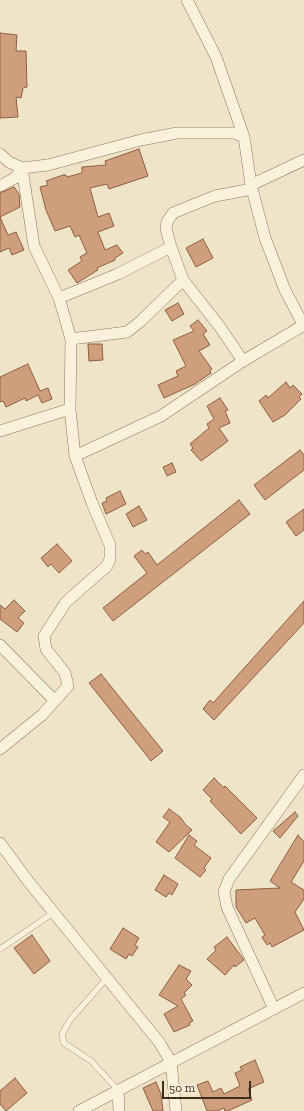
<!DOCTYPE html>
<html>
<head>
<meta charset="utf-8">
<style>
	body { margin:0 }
	#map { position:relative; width:304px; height:1111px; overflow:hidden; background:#f0e4c8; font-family:"Zilla Slab",serif }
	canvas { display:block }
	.scale { position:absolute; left:162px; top:1081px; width:89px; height:18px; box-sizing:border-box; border:2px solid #3d2e20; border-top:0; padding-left:5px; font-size:12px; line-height:14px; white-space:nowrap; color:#3d2e20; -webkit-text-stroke:3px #f7eed8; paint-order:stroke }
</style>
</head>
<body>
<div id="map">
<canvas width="304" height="1111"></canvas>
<div class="scale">50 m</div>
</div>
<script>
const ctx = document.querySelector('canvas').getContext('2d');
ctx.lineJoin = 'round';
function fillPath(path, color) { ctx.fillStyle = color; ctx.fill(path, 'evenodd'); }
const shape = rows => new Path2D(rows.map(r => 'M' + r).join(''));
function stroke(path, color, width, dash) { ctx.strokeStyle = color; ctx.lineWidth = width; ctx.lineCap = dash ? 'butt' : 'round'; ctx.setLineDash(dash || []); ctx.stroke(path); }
const building = shape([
	[0,33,17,35,16,51,26,51,27,87,23,88,21,98,16,97,18,117,0,118,0,33],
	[139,149,148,176,109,189,107,184,90,188,98,217,109,213,114,226,98,232,105,250,117,245,123,253,115,258,115,260,97,268,98,270,77,283,68,270,82,261,80,257,87,253,79,235,75,237,70,226,55,231,46,210,40,187,48,185,46,181,63,175,66,175,67,177,82,173,82,167,106,165,105,161,139,149],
	[14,187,19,194,20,207,0,217,8,235,16,232,24,250,12,255,9,248,0,252,0,193,14,187],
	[203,239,213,258,196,267,186,248,203,239],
	[178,303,184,314,172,321,165,310,178,303],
	[198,320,207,331,203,334,210,345,199,351,212,369,210,371,211,373,195,384,164,398,158,385,178,376,176,371,186,366,173,340,194,331,190,326,198,320],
	[88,344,102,344,103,360,89,361,88,344],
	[28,364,40,391,48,388,52,399,42,403,38,395,26,401,25,398,6,407,3,401,0,402,0,377,28,364],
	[286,382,290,388,293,385,302,394,299,397,301,399,285,415,273,422,259,401,266,395,268,398,286,382],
	[220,398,228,410,225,411,230,423,219,428,228,441,201,461,191,450,193,448,190,444,209,428,207,424,214,419,207,406,220,398],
	[300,450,304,455,304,470,265,500,254,485,300,450],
	[172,463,176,472,167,476,163,467,172,463],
	[120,491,126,504,106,514,102,503,107,501,106,498,120,491],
	[239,500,250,514,113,621,103,608,147,573,134,556,142,550,145,554,148,552,157,565,239,500],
	[139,506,147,520,133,527,126,514,139,506],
	[304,509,304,530,296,536,286,522,304,509],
	[57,544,72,561,59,573,51,564,48,567,41,558,57,544],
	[14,600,25,611,18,618,24,623,17,632,0,619,0,605,5,609,14,600],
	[304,601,304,623,214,720,203,709,210,700,213,703,304,601],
	[101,674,163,751,151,761,89,683,101,674],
	[214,778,224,788,225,786,257,818,241,834,210,801,212,799,203,790,214,778],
	[169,809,180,817,186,825,192,830,169,852,156,842,170,822,163,817,169,809],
	[295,812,298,816,280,838,273,831,295,812],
	[189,835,197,841,194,845,211,858,204,868,206,870,200,877,175,858,189,835],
	[298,835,304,842,304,861,291,882,304,890,304,899,295,912,304,930,272,947,270,943,267,945,262,937,265,935,255,918,246,923,236,907,236,890,280,888,270,881,298,835],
	[164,875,178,884,172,895,169,893,166,897,155,890,164,875],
	[123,928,139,938,135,945,138,947,132,956,129,954,126,959,110,949,123,928],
	[32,935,50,961,34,974,14,948,32,935],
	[227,937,244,960,235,967,234,965,225,975,207,959,216,950,214,947,227,937],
	[179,965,191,971,186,979,192,985,184,993,186,995,181,999,193,1021,189,1023,190,1025,174,1032,164,1014,178,1006,159,995,179,965],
	[255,1060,264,1082,248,1089,252,1100,228,1111,225,1111,224,1108,217,1111,207,1111,197,1085,208,1081,213,1092,221,1088,224,1094,240,1086,235,1073,242,1070,240,1067,255,1060],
	[15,1078,27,1093,6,1111,0,1104,0,1091,15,1078],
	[156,1082,161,1094,163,1111,153,1111,143,1088,156,1082]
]);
fillPath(building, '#cf9f7d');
stroke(building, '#8d5f41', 1);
const service = shape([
	[0,949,53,913],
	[107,978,70,1020,62,1034,64,1043,91,1061,118,1090]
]);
const minor = shape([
	[187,0,216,57,244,137],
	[0,154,9,162,22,168,48,165,141,140,177,133,234,133,244,137,251,185,265,238,285,290,304,326],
	[251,185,304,160],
	[0,186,15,178,22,168],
	[171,247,166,229,167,222,173,213,215,196,252,189],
	[59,298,118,274,171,247,183,280,220,327,243,361],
	[71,339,127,332,141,321,183,280],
	[0,431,70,409],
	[75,456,161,416,243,361,304,325],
	[0,645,55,701],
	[0,749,42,715,68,686,65,673,46,649,44,636,66,602,107,566,110,559,110,545,92,503,75,456,70,409,71,339,59,298,34,246,22,168],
	[0,843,28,881,159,1042,171,1062,176,1111],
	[274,1009,227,907,224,892,229,879,304,775],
	[118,1090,119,1111],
	[79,1111,304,993]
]);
stroke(service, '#8d765c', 6);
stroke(minor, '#8d765c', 12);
stroke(service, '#faf1dc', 5.5);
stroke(minor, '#faf1dc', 11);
</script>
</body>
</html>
